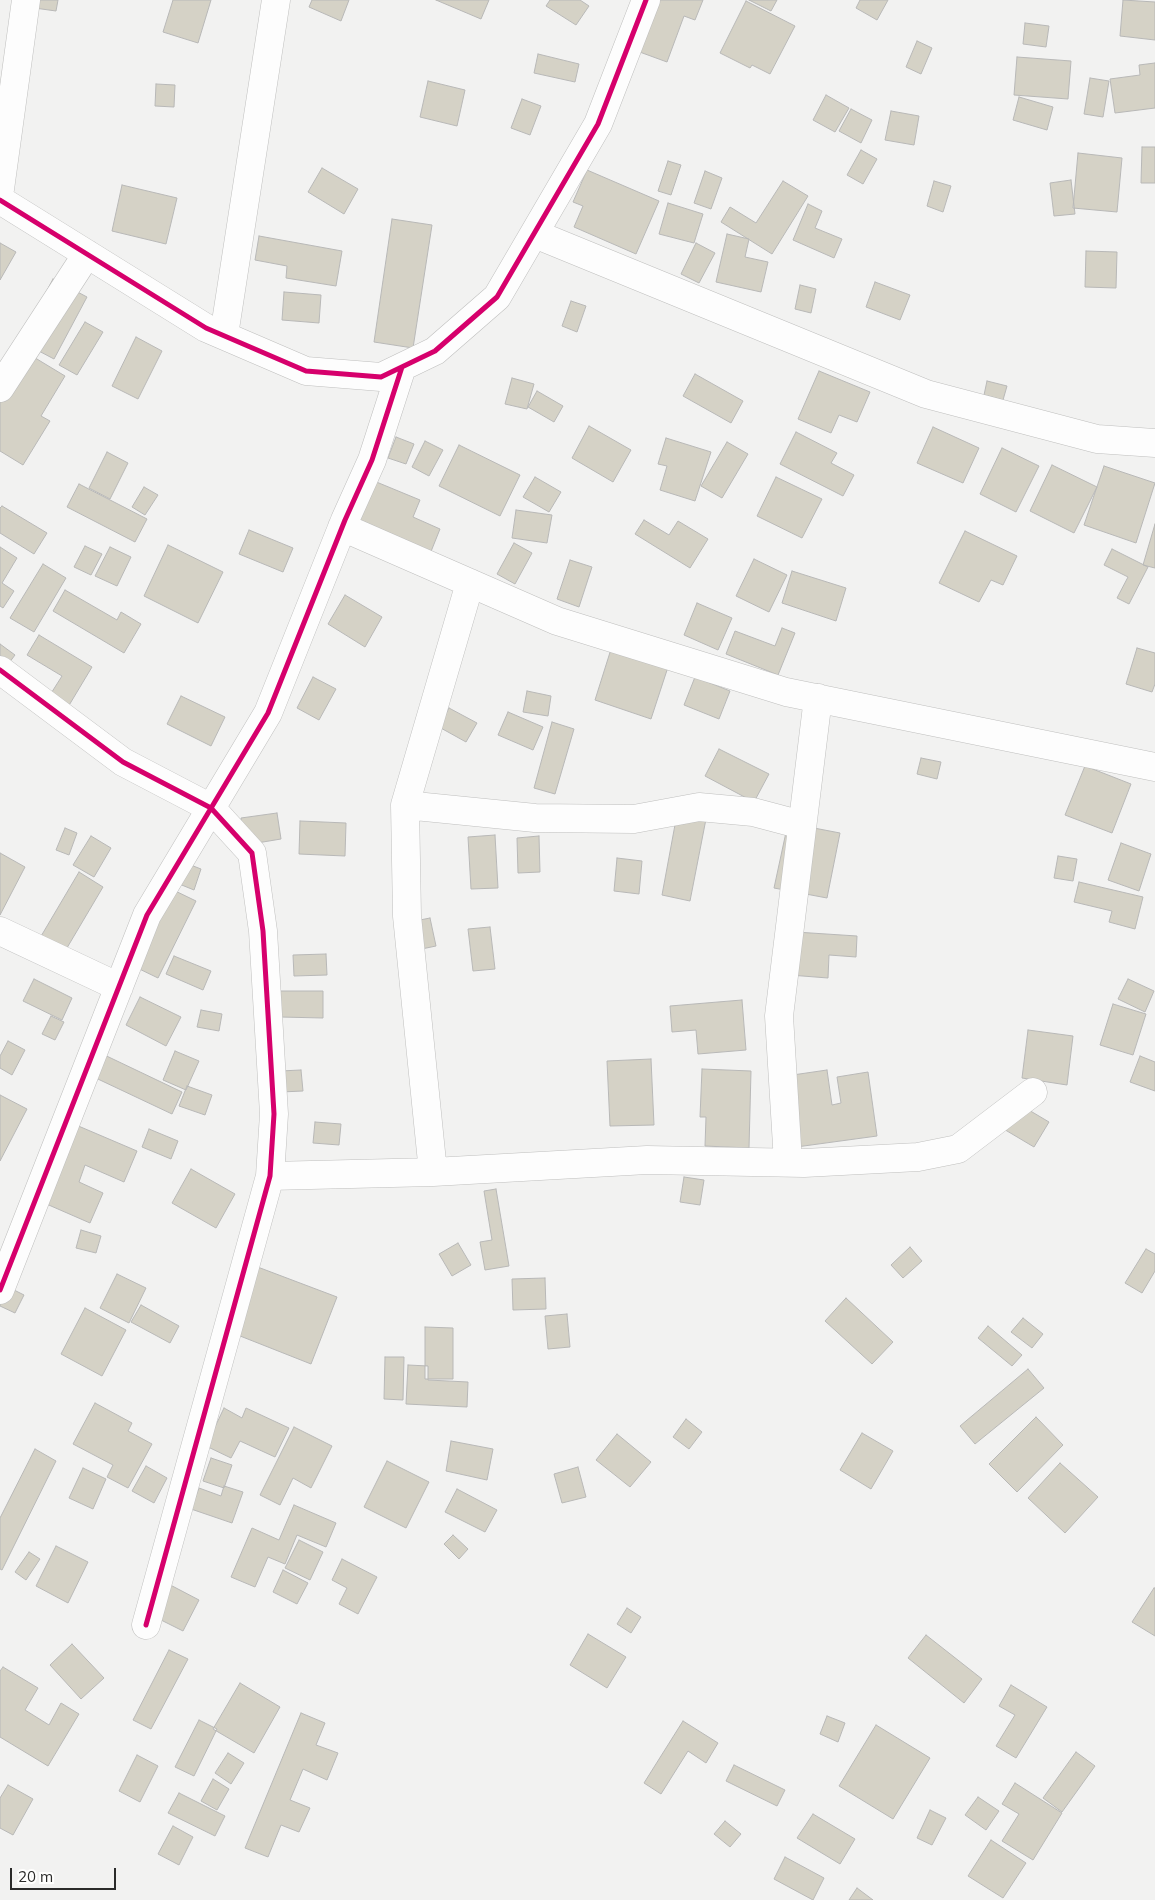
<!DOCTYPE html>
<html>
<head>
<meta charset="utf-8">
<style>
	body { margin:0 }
	#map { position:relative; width:1155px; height:1900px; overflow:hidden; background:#f2f2f1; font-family:Mulish,sans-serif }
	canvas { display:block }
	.scale { position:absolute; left:10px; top:1868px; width:106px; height:22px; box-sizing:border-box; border:2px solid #2b2b2a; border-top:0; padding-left:6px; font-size:15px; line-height:18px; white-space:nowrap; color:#2b2b2a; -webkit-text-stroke:4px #fffffe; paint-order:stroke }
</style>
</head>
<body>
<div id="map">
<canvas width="1155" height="1900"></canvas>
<div class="scale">20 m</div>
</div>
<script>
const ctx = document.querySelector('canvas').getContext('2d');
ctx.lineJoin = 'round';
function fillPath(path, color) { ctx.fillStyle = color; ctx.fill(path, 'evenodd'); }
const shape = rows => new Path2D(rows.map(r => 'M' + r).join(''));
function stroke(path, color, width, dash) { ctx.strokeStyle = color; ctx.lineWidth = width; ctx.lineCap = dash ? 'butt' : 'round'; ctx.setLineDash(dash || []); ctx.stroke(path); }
const building = shape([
	[21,0,58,0,56,11,20,6,21,0],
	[173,0,211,0,198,43,163,32,173,0],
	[312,0,349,0,341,21,309,7,312,0],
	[436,0,489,0,481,19,436,0],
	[550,0,580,0,589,6,576,25,546,6,550,0],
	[644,0,703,0,695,20,684,16,667,62,626,47,644,0],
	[749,0,777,0,771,11,749,0],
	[860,0,888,0,877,20,856,8,860,0],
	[1123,0,1155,2,1155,40,1120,36,1123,0],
	[746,1,795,26,770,74,752,65,750,68,720,53,746,1],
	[1025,23,1049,26,1046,47,1023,44,1025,23],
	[917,41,932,48,921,74,906,67,917,41],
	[538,54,579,64,575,82,534,73,538,54],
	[1017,57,1071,61,1068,99,1014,95,1017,57],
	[1155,63,1155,108,1115,113,1110,79,1140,75,1139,65,1155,63],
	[1090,78,1109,81,1103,117,1084,114,1090,78],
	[428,81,465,90,457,126,420,117,428,81],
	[156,84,175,85,174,107,155,106,156,84],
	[826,95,849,108,835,132,813,120,826,95],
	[1019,97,1053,107,1047,130,1013,120,1019,97],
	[522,99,541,106,530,135,511,128,522,99],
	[851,109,872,120,861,143,839,131,851,109],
	[891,111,919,116,914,145,885,140,891,111],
	[1142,147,1155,147,1155,183,1141,183,1142,147],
	[861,150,877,159,863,184,847,175,861,150],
	[1078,153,1122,158,1117,212,1073,208,1078,153],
	[668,161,681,165,671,195,658,191,668,161],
	[322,168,358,189,344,214,308,192,322,168],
	[587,170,659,201,636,254,574,227,583,206,573,202,587,170],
	[705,171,722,178,711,209,694,203,705,171],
	[1071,180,1075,214,1054,216,1050,183,1071,180],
	[783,181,808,196,772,254,721,222,730,207,756,223,783,181],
	[934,181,951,186,943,212,927,206,934,181],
	[122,185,177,198,166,244,112,231,122,185],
	[668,203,703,214,694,243,659,234,668,203],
	[808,204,822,211,815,228,842,239,834,258,793,240,808,204],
	[392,219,432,225,413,348,374,342,392,219],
	[727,234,749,239,745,257,768,262,761,292,716,282,727,234],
	[259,236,342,251,336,286,286,278,287,266,255,260,259,236],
	[0,243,16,252,0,280,0,243],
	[696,243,715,253,699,283,681,274,696,243],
	[1086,251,1117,252,1116,288,1085,287,1086,251],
	[53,279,87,297,54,359,20,341,53,279],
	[875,282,910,295,900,320,866,307,875,282],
	[800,285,816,289,811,313,795,309,800,285],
	[284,292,321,295,319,323,282,320,284,292],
	[571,301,586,306,577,332,562,326,571,301],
	[85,322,103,332,77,375,59,365,85,322],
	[136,337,162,351,138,399,112,386,136,337],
	[22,350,65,376,41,416,50,421,23,465,0,451,0,386,22,350],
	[819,371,870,392,857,422,839,415,831,433,798,419,819,371],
	[695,374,743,401,731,423,683,396,695,374],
	[512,378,534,384,527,409,505,404,512,378],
	[987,381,1007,386,1003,400,984,395,987,381],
	[537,391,563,406,554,422,528,407,537,391],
	[589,426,631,450,613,482,572,458,589,426],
	[933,427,979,448,963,483,917,463,933,427],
	[796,432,837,453,831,463,854,475,843,496,780,464,796,432],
	[396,437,414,444,406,464,388,458,396,437],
	[666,438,711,452,695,501,660,490,667,466,658,464,666,438],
	[425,441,443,450,429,476,412,467,425,441],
	[727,442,748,454,722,498,701,486,727,442],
	[459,445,520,475,500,516,439,486,459,445],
	[1002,448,1039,466,1016,512,980,494,1002,448],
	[107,452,128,463,110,499,89,488,107,452],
	[1052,465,1097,487,1074,533,1030,511,1052,465],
	[1104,466,1155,483,1136,543,1084,525,1104,466],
	[535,477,561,492,549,512,523,497,535,477],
	[776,477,822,499,802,538,757,516,776,477],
	[374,481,420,500,413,517,440,529,430,554,356,524,374,481],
	[79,484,147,519,135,542,67,507,79,484],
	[144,487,158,495,145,515,132,507,144,487],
	[2,506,47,533,34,554,0,533,0,508,2,506],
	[516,510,552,515,547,543,512,538,516,510],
	[644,520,669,535,678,521,708,539,690,568,635,534,644,520],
	[1155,524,1155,568,1143,565,1155,524],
	[249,530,293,548,283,572,239,554,249,530],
	[965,531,1017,556,1003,585,991,580,979,602,939,583,965,531],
	[514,543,532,553,515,584,497,574,514,543],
	[168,545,223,572,198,623,144,596,168,545],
	[85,546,102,554,91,575,74,567,85,546],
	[0,547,17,558,2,583,14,591,3,608,0,606,0,547],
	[110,547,131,557,117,586,95,576,110,547],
	[1112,549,1148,567,1129,604,1117,598,1128,577,1104,565,1112,549],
	[754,559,787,575,769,612,736,596,754,559],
	[570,560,592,567,579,607,557,599,570,560],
	[43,564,66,578,34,632,10,618,43,564],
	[792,571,846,588,836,621,782,603,792,571],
	[65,590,117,620,121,612,141,624,124,653,53,611,65,590],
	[345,595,382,617,365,647,328,624,345,595],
	[697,603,732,618,718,650,684,635,697,603],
	[782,628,795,633,778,675,726,654,735,631,775,646,782,628],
	[39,635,92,667,62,717,43,706,62,676,27,655,39,635],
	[0,644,15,655,3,671,0,669,0,644],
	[612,646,669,664,651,719,595,700,612,646],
	[1137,648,1155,653,1155,684,1152,692,1126,684,1137,648],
	[313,677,336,689,319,720,297,708,313,677],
	[695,677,730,691,719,719,684,705,695,677],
	[527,691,551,696,548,716,523,712,527,691],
	[181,696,225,717,211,746,167,724,181,696],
	[449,708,477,723,466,742,439,727,449,708],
	[508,712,543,727,533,750,498,735,508,712],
	[552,722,574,729,555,794,534,788,552,722],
	[719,749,769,774,754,802,705,776,719,749],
	[921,758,941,762,937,779,917,774,921,758],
	[1085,766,1131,784,1112,833,1065,815,1085,766],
	[277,813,281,839,245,845,241,818,277,813],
	[677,814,706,819,690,901,662,895,677,814],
	[300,821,346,823,345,856,299,854,300,821],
	[788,823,840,833,827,898,774,888,788,823],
	[65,828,77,833,69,855,56,850,65,828],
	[495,835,498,888,471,889,468,837,495,835],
	[91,836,111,848,94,877,73,865,91,836],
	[539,836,540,872,518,873,517,838,539,836],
	[1121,843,1151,854,1139,891,1108,880,1121,843],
	[0,853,25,867,0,915,0,853],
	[1058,856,1077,859,1073,881,1054,878,1058,856],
	[170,857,201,869,194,890,162,877,170,857],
	[617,858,642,861,639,894,614,891,617,858],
	[79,872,103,887,61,958,37,943,79,872],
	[1079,882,1143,897,1135,929,1109,922,1112,911,1074,902,1079,882],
	[165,886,196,901,158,978,127,963,165,886],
	[430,918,436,946,412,951,405,923,430,918],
	[490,927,495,969,473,971,468,929,490,927],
	[780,931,857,936,856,957,829,955,828,978,777,974,780,931],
	[326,954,327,975,294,976,293,955,326,954],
	[174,956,211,971,203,990,166,974,174,956],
	[34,979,72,998,62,1020,23,1001,34,979],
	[1128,979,1154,991,1145,1012,1118,999,1128,979],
	[280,991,323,991,323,1018,280,1017,280,991],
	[140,997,181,1017,166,1046,126,1025,140,997],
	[742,1000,746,1050,698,1054,696,1030,672,1032,670,1006,742,1000],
	[1113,1004,1146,1014,1133,1055,1100,1045,1113,1004],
	[201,1010,222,1014,219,1031,197,1027,201,1010],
	[51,1016,64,1022,55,1040,42,1034,51,1016],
	[1028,1030,1073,1036,1067,1085,1022,1078,1028,1030],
	[8,1041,25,1050,12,1075,0,1068,0,1056,8,1041],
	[94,1050,182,1092,172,1114,83,1072,94,1050],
	[175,1051,199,1061,186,1090,163,1080,175,1051],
	[1140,1056,1155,1062,1155,1091,1130,1082,1140,1056],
	[651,1059,654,1125,610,1126,607,1061,651,1059],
	[702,1069,751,1071,749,1148,705,1146,706,1117,700,1117,702,1069],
	[301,1070,303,1091,281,1092,280,1071,301,1070],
	[827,1070,832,1105,841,1103,837,1077,868,1072,877,1136,789,1148,779,1077,827,1070],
	[187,1086,212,1095,205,1115,179,1106,187,1086],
	[0,1095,27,1109,0,1161,0,1095],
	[1017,1103,1049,1122,1034,1147,1002,1128,1017,1103],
	[69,1122,137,1151,124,1182,85,1165,79,1182,103,1193,90,1223,35,1199,69,1122],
	[315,1122,341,1124,339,1145,313,1143,315,1122],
	[149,1129,178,1141,171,1159,142,1147,149,1129],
	[191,1169,235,1194,216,1228,172,1203,191,1169],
	[684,1177,704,1180,700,1205,680,1202,684,1177],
	[496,1189,509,1266,485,1270,480,1242,492,1240,484,1191,496,1189],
	[81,1230,101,1236,96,1253,76,1248,81,1230],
	[458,1243,471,1265,452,1276,439,1254,458,1243],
	[910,1247,922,1261,903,1278,891,1265,910,1247],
	[1146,1249,1155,1254,1155,1271,1142,1293,1125,1283,1146,1249],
	[255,1266,337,1297,311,1364,230,1332,255,1266],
	[117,1274,146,1288,129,1323,100,1308,117,1274],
	[545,1278,546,1309,513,1310,512,1279,545,1278],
	[0,1283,24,1295,15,1313,0,1306,0,1283],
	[846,1298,893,1342,872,1364,825,1321,846,1298],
	[141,1305,179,1326,170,1343,131,1322,141,1305],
	[85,1308,126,1330,102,1376,61,1354,85,1308],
	[567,1314,570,1347,548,1349,545,1316,567,1314],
	[1023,1318,1043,1334,1032,1348,1011,1332,1023,1318],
	[988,1326,1022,1355,1012,1366,978,1338,988,1326],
	[425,1327,453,1328,453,1379,425,1379,425,1327],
	[385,1357,404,1357,403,1400,384,1399,385,1357],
	[408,1365,428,1366,428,1380,468,1382,467,1407,406,1404,408,1365],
	[1028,1369,1044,1388,975,1444,960,1426,1028,1369],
	[95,1403,132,1423,128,1431,152,1444,128,1488,107,1477,113,1465,73,1444,95,1403],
	[224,1408,242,1418,246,1408,289,1428,275,1457,240,1441,231,1458,206,1446,224,1408],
	[1036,1417,1063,1445,1017,1492,989,1464,1036,1417],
	[686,1419,702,1432,689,1449,673,1437,686,1419],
	[294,1427,332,1446,311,1488,293,1478,280,1505,260,1495,294,1427],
	[862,1433,893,1451,871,1489,840,1470,862,1433],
	[617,1434,651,1462,630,1487,596,1460,617,1434],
	[451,1441,493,1449,487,1480,446,1471,451,1441],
	[35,1449,56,1461,2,1570,0,1569,0,1518,35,1449],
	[211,1458,232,1465,224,1488,203,1481,211,1458],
	[387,1461,429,1482,406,1528,364,1507,387,1461],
	[1060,1463,1098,1497,1065,1533,1028,1498,1060,1463],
	[146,1466,167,1478,154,1503,132,1491,146,1466],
	[578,1467,586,1497,562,1503,554,1474,578,1467],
	[83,1468,106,1479,93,1509,69,1498,83,1468],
	[224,1486,243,1492,232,1523,191,1509,199,1488,221,1496,224,1486],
	[457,1489,497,1510,485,1532,445,1512,457,1489],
	[294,1505,336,1523,326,1547,297,1535,285,1564,268,1557,255,1587,231,1577,252,1528,279,1540,294,1505],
	[453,1535,468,1549,459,1559,444,1544,453,1535],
	[299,1540,323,1552,310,1580,285,1568,299,1540],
	[56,1546,88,1562,68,1603,36,1586,56,1546],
	[29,1552,40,1559,26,1580,15,1572,29,1552],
	[342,1559,377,1577,358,1614,339,1604,347,1588,332,1580,342,1559],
	[283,1570,308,1583,297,1604,273,1592,283,1570],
	[157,1578,199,1600,183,1631,141,1610,157,1578],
	[1154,1588,1155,1588,1155,1636,1132,1622,1154,1588],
	[627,1608,641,1617,631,1633,617,1624,627,1608],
	[588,1634,626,1657,607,1688,570,1665,588,1634],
	[926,1635,982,1679,964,1703,908,1658,926,1635],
	[72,1644,104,1678,81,1699,50,1665,72,1644],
	[169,1650,188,1659,151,1729,133,1720,169,1650],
	[3,1667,38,1688,25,1710,49,1725,61,1703,79,1714,48,1766,0,1737,0,1671,3,1667],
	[240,1683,280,1707,254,1753,213,1729,240,1683],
	[1011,1685,1047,1707,1016,1758,996,1746,1015,1715,999,1706,1011,1685],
	[301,1713,325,1723,316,1745,338,1753,327,1780,303,1769,290,1800,310,1808,299,1832,281,1825,268,1857,245,1848,301,1713],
	[827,1716,845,1723,838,1742,820,1734,827,1716],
	[199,1720,217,1729,194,1776,175,1767,199,1720],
	[683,1721,718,1743,706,1763,688,1751,661,1794,644,1783,683,1721],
	[876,1725,930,1758,893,1819,839,1786,876,1725],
	[1076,1752,1095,1766,1062,1812,1043,1798,1076,1752],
	[228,1753,244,1763,231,1784,215,1773,228,1753],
	[137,1755,158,1766,140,1802,119,1791,137,1755],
	[734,1765,785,1790,777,1806,726,1781,734,1765],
	[213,1779,229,1789,217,1810,201,1801,213,1779],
	[1015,1783,1062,1813,1033,1860,1002,1841,1019,1814,1002,1804,1015,1783],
	[8,1785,33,1799,13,1835,0,1828,0,1798,8,1785],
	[179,1793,225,1816,215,1836,168,1813,179,1793],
	[978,1797,999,1811,986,1830,965,1815,978,1797],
	[930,1810,946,1818,932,1845,917,1838,930,1810],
	[813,1814,855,1839,840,1864,797,1838,813,1814],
	[725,1821,741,1834,730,1847,714,1834,725,1821],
	[173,1826,193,1837,179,1865,158,1854,173,1826],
	[991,1840,1026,1863,1003,1898,968,1876,991,1840],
	[785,1857,824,1878,813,1900,774,1879,785,1857],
	[857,1888,873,1900,849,1900,857,1888]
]);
fillPath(building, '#d5d2c6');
stroke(building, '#b8b8b7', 1);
const minor = shape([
	[0,189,26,0],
	[0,200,206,328,306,371,381,377,435,351,497,297,598,124,646,0],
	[535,234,926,394,1097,439,1155,443],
	[224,335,276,0],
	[0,388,87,254],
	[342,527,557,621,786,692,1155,767],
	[0,670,123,762,211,808,252,853,263,931,274,1114,270,1176,146,1625],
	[405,805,535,818,634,819,699,807,753,812,802,825],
	[0,931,119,987],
	[788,1162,779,1016,818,698],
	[433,1172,407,916,405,805,470,583],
	[270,1176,433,1172,647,1160,804,1163,918,1157,958,1149,1033,1092],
	[0,1290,147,915,268,713,345,520,372,460,402,367]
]);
stroke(minor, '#bfbfbe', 29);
stroke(minor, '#fdfdfd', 28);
stroke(shape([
	[0,200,206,328,306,371,381,377,435,351,497,297,598,124,646,0],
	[0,670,123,762,211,808,252,853,263,931,274,1114,270,1176,146,1625],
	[0,1290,147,915,268,713,345,520,372,460,402,367]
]), '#d6006c', 5);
</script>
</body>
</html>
